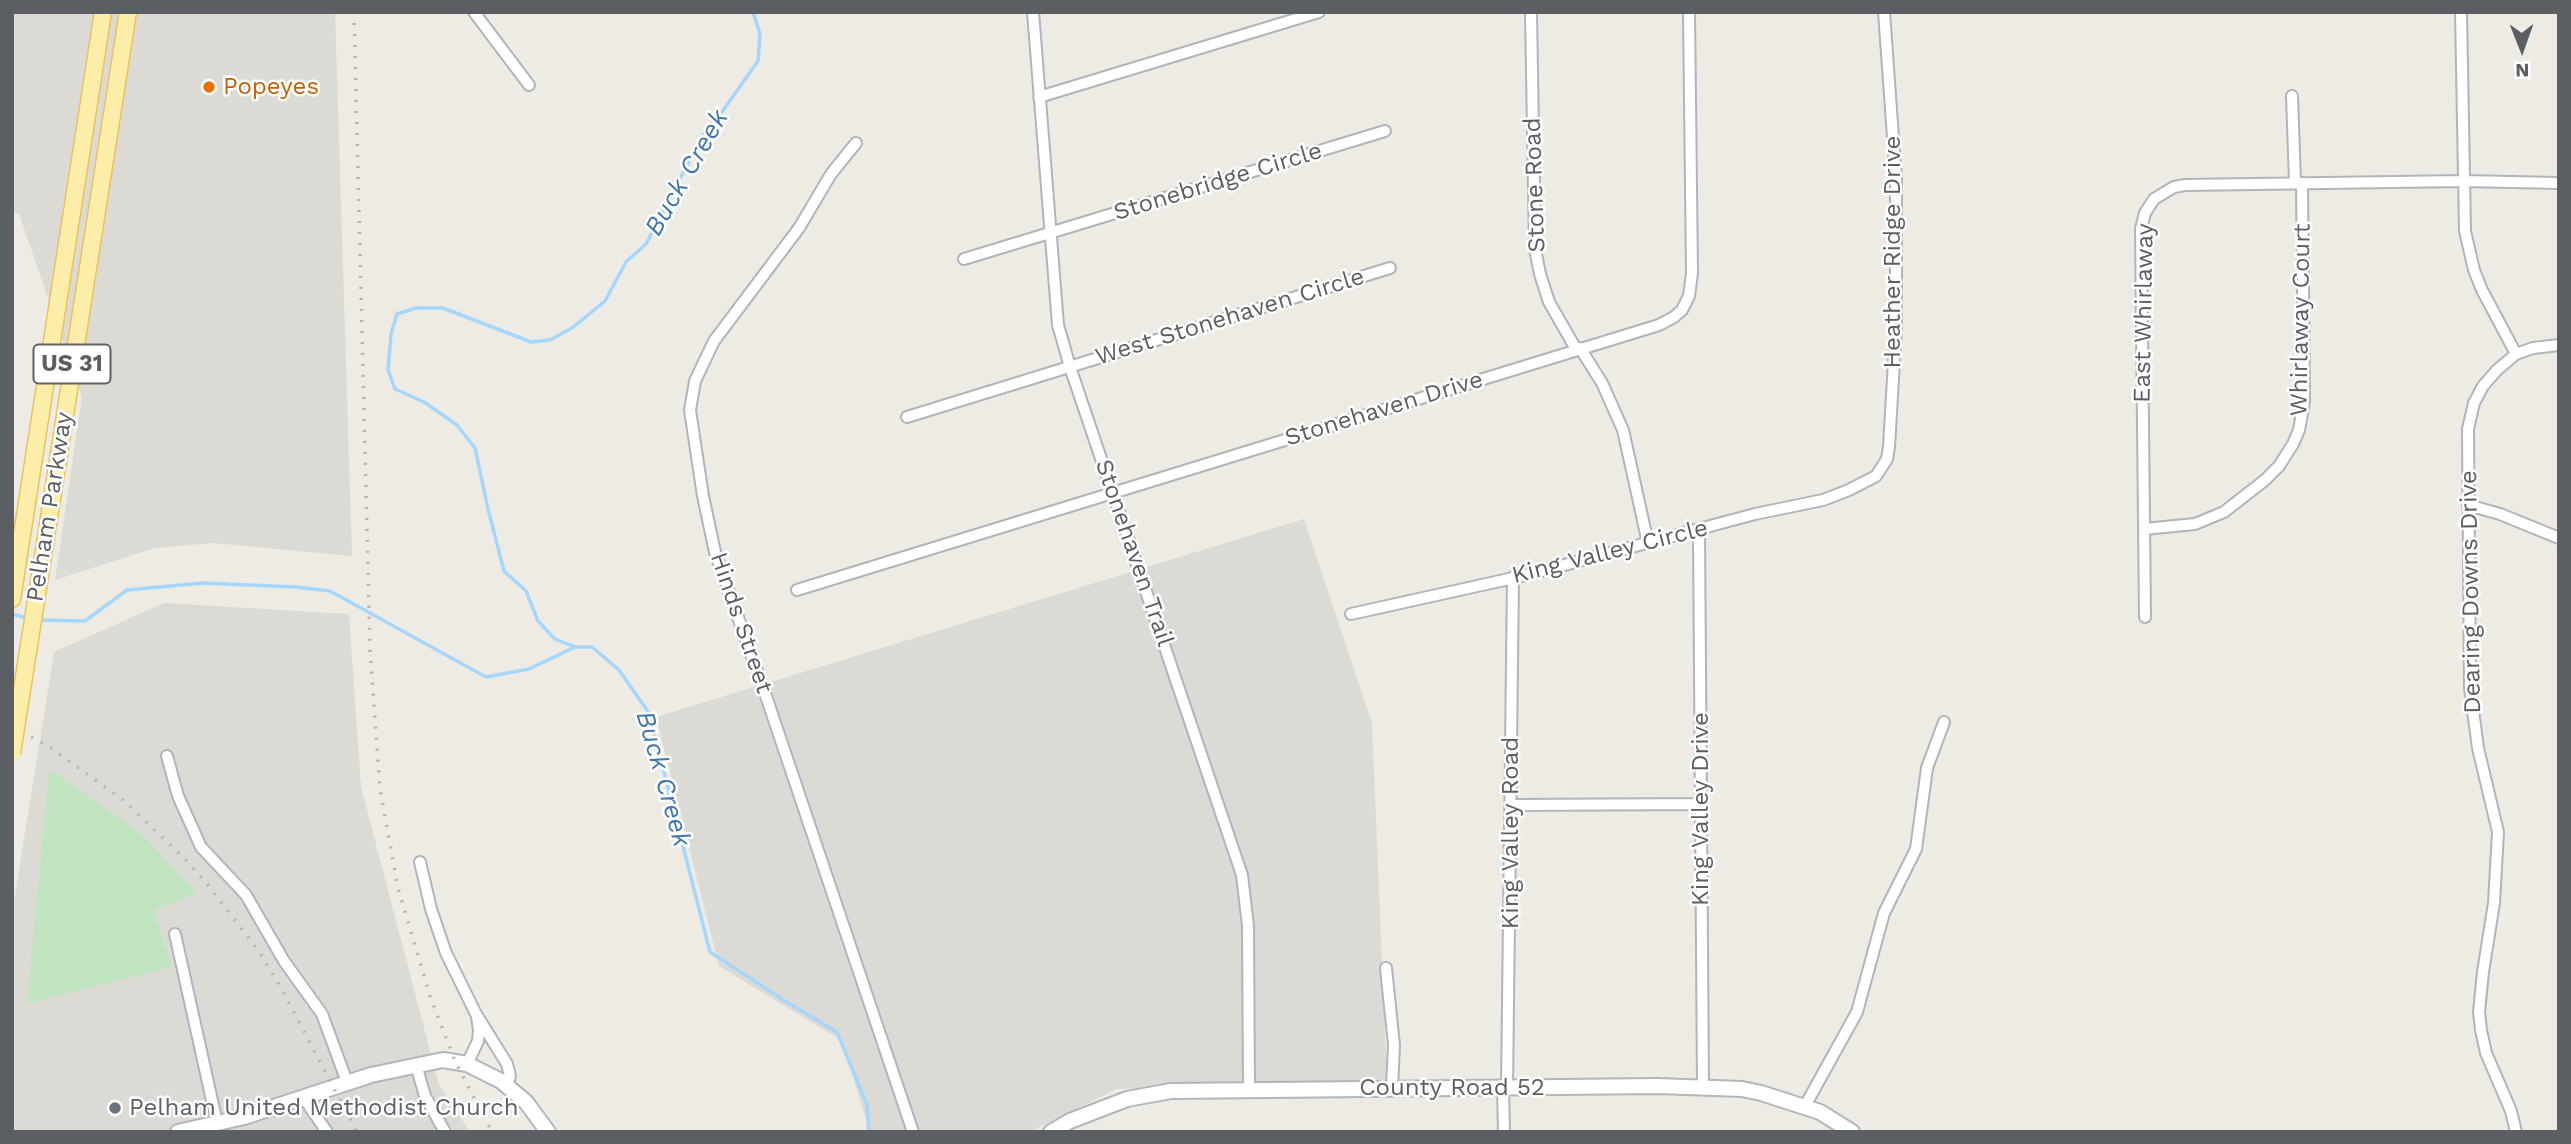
<!DOCTYPE html>
<html>
<head>
<meta charset="utf-8">
<style>
	body { margin:0 }
	#map { position:relative; width:2571px; height:1144px; overflow:hidden; background:#edebe3; font-family:"Work Sans",sans-serif }
	canvas { display:block }
	.frame { position:absolute; inset:0; border:14px solid #5b5f63; pointer-events:none }
	.north { position:absolute; left:2487px; top:14px; width:70px; height:70px; -webkit-text-stroke:5px #fff; paint-order:stroke; rotate:179deg; font-size:19px; font-weight:700; line-height:28px; text-align:center; color:#5b5f63 }
	.north::after { content:''; display:block; margin:auto; width:24px; height:32px; background:#5b5f63; clip-path:polygon(50% 0,100% 100%,50% 72%,0 100%) }
</style>
</head>
<body>
<div id="map">
<canvas width="2571" height="1144"></canvas>
<div class="frame"></div>
<div class="north">N</div>
</div>
<script>
const ctx = document.querySelector('canvas').getContext('2d');
ctx.lineJoin = 'round';
function fillPath(path, color) { ctx.fillStyle = color; ctx.fill(path, 'evenodd'); }
const shape = rows => new Path2D(rows.map(r => 'M' + r).join(''));
function stroke(path, color, width, dash) { ctx.strokeStyle = color; ctx.lineWidth = width; ctx.lineCap = dash ? 'butt' : 'round'; ctx.setLineDash(dash || []); ctx.stroke(path); }
function label(font, color, halo, rows, align = 'center') {
  ctx.font = font + ' "Work Sans",sans-serif'; ctx.lineWidth = 5; ctx.setLineDash([]); ctx.textBaseline = 'middle'; ctx.strokeStyle = halo; ctx.fillStyle = color; for (const [text, x, y, turn = 0] of rows) {
    ctx.save(); ctx.translate(x, y); ctx.rotate((+turn || 0) * Math.PI / 180); ctx.textAlign = isNaN(turn) ? turn : align; if (halo) ctx.strokeText(text, 0, 0); ctx.fillText(text, 0, 0); ctx.restore();
  }
}
fillPath(shape([
	[12,12,335,12,352,556,213,543,155,548,55,580,82,397,19,214,12,212],
	[1304,519,1372,723,1387,1084,1117,1089,1029,1132,870,1132,842,1041,719,966,656,717],
	[164,603,349,614,361,787,439,1085,470,1132,12,1132,12,914,54,652]
]), '#dcdad5');
fillPath(shape([
	[49,769,138,831,197,893,154,910,172,967,27,1004]
]), '#c1e4c0');
stroke(shape([
	[753,12,760,34,758,61,724,109,706,129,646,244,626,262,605,301,572,328,550,340,531,342,443,308,416,308,397,314,391,334,388,370,395,389,424,402,457,425,475,448,488,509,504,571,526,591,538,621,555,639,575,647,592,647,619,670,649,713,710,952,785,1001,837,1032,867,1105,869,1132],
	[12,614,27,618],
	[38,620,85,621,127,590,203,583,296,587,330,591,486,677,529,669,575,647]
]), '#a5d7fc', 3.5);
const street = shape([
	[474,12,529,85],
	[1033,12,1058,325,1070,367,1242,875,1248,926,1249,1089],
	[1531,12,1535,249,1540,274,1549,302,1576,349],
	[2461,12,2465,231,2474,270,2482,290,2516,354],
	[2292,96,2295,182],
	[1039,97,1319,12],
	[856,143,831,174,799,228,714,341,695,381,690,410,703,496,715,552,767,699,913,1132],
	[964,259,1385,131],
	[1580,348,1602,383,1623,430,1648,543],
	[907,417,1390,268],
	[2468,505,2500,514,2559,538],
	[2144,529,2195,524,2224,512,2265,480,2279,466,2293,444,2299,430,2304,402,2302,183],
	[1699,531,1703,1087],
	[797,590,1659,325,1674,317,1682,310,1689,296,1692,273,1689,12],
	[1351,614,1527,575,1755,514,1823,500,1849,490,1876,476,1887,459,1889,447,1896,327,1896,179,1884,12],
	[2145,617,2141,229,2145,213,2154,199,2174,187,2185,185,2463,181,2559,183],
	[167,756,178,796,201,847,246,895,284,961,322,1014,347,1082],
	[1511,805,1702,804],
	[420,862,431,909,446,953,476,1014,507,1064,510,1076,507,1085],
	[175,934,217,1123],
	[1386,968,1394,1045,1392,1088],
	[467,1064,478,1041,479,1030,477,1017],
	[416,1065,425,1096,445,1132],
	[1503,1089,1504,1132],
	[1507,1089,1513,577],
	[303,1097,327,1132],
	[1805,1106,1857,1012,1884,913,1916,849,1927,768,1944,722],
	[2516,1132,2511,1111,2486,1053,2481,1030,2479,1012,2483,972,2494,903,2498,832,2478,748,2470,688,2468,429,2474,403,2483,386,2497,370,2516,354,2533,348,2559,345]
]);
const secondary = shape([
	[178,1132,244,1117,371,1075,443,1060,467,1064,501,1081,526,1102,548,1132],
	[1051,1132,1070,1121,1127,1099,1171,1091,1657,1086,1742,1089,1761,1093,1820,1112,1852,1132]
]);
const primary = shape([
	[41,569,128,12],
	[12,599,103,12]
]);
stroke(street, '#b1b4b8', 14);
stroke(secondary, '#b2b6ba', 18);
stroke(primary, '#ecc25d', 19);
stroke(street, '#fff', 10);
stroke(secondary, '#fff', 14);
stroke(primary, '#fceea9', 16);
stroke(shape([
	[354,12,370,650,380,789,398,888,430,996,455,1061,492,1132],
	[12,726,48,746,122,799,187,861,208,885,258,950,281,988,357,1132]
]), '#b2b3b3', 3.5, [2, 9]);
const primaryBridge = shape([
	[12,753,41,569]
]);
stroke(primaryBridge, '#ecc25d', 19, []);
stroke(primaryBridge, '#fceea9', 16);
for (const [x, y, r, color] of [
	[209,87,7,"#e8710a"],
	[115,1108,7,"#6b7280"]
]) { const dot = new Path2D(); dot.arc(x, y, r, 0, 2 * Math.PI); ctx.fillStyle = color; ctx.fill(dot); stroke(dot, '#fff', 2.5); }
for (const [x, y, w] of [
	[72,364,77]
]) { const box = new Path2D(); box.roundRect(x - w / 2, y - 19.5, w, 39, 5); ctx.fillStyle = '#fff'; ctx.fill(box); stroke(box, '#5b5f63', 2); }
label('bold 23px', '#5b5f63', null, [
	["US 31",72,364]
]);
label('24px', '#c56008', '#fff', [
	["Popeyes",223,87]
], 'left');
label('24px', '#5b5f63', '#fff', [
	["Stonebridge Circle",1218,182,-17],
	["Stone Road",1535,185,-92],
	["Heather Ridge Drive",1893,252,-90],
	["East Whirlaway",2144,313,-89],
	["West Stonehaven Circle",1230,317,-17],
	["Whirlaway Court",2301,320,-89],
	["Stonehaven Drive",1384,409,-17],
	["Pelham Parkway",50,507,-81],
	["King Valley Circle",1610,552,-14],
	["Stonehaven Trail",1134,553,71],
	["Dearing Downs Drive",2471,592,-91],
	["Hinds Street",741,623,71],
	["King Valley Drive",1701,809,-90],
	["King Valley Road",1511,833,-90],
	["County Road 52",1452,1088]
]);
label('24px', '#5b616d', '#fff', [
	["Pelham United Methodist Church",129,1108]
], 'left');
label('italic 26px', '#4278ae', '#fff', [
	["Buck Creek",687,173,-60],
	["Buck Creek",663,779,74]
]);
</script>
</body>
</html>
